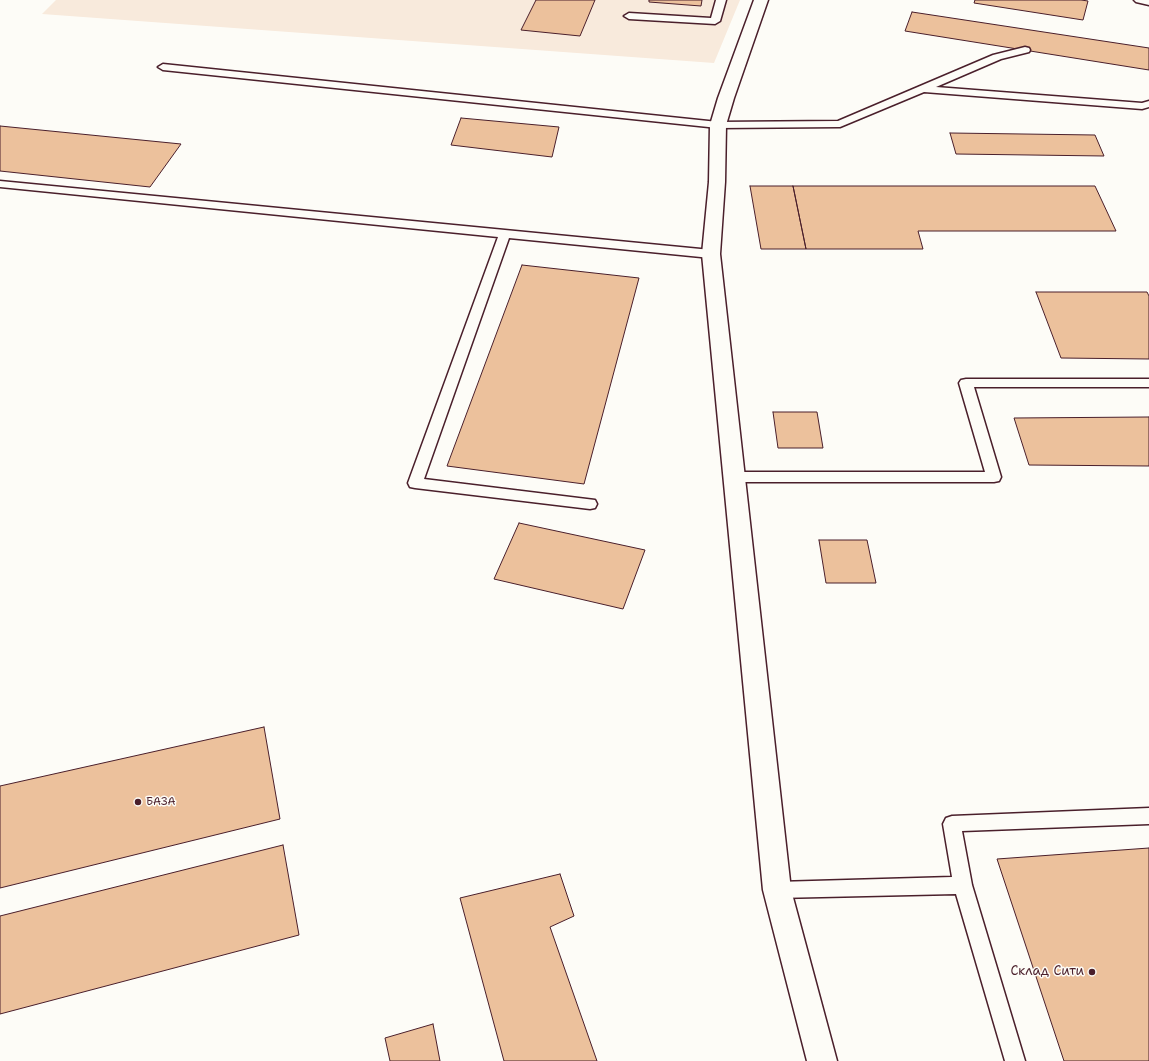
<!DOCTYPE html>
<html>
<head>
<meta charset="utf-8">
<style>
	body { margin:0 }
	canvas { display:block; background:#fdfcf7 }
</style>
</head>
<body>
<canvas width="1149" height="1061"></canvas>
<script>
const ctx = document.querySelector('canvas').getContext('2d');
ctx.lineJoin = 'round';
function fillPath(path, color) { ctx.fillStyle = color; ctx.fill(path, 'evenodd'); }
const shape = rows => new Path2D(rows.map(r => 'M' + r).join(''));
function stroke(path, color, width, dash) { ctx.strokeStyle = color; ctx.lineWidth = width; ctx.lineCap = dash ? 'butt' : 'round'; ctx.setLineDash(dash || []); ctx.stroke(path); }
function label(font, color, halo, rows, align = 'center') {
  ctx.font = font + ' "Shantell Sans",sans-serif'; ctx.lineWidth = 3; ctx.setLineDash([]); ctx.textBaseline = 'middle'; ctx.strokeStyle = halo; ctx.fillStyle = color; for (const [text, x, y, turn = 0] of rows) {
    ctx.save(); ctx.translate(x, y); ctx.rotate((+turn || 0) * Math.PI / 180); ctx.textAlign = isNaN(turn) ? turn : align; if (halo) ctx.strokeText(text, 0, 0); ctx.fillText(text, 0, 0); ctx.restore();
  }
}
fillPath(shape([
	[56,0,740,0,714,63,42,14]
]), '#f8eadc');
const building = shape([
	[536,0,595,0,580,36,521,30,536,0],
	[649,0,702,0,701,6,649,2,649,0],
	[975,0,1081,0,1088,1,1083,20,974,3,975,0],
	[912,12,1149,48,1149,70,905,31,912,12],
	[461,118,559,127,552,157,451,145,461,118],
	[0,126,181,144,150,187,0,171,0,126],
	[950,133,1095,135,1104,156,956,154,950,133],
	[750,186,793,186,806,249,761,249,750,186],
	[793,186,1095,186,1116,231,918,231,923,249,806,249,793,186],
	[522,265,639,278,584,484,447,466,522,265],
	[1036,292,1147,292,1149,296,1149,359,1061,358,1036,292],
	[773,412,817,412,823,448,778,448,773,412],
	[1149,417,1149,466,1029,465,1014,418,1149,417],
	[519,523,645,550,623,609,494,579,519,523],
	[819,540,867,540,876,583,826,583,819,540],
	[264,727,280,819,0,888,0,786,264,727],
	[283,845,299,935,0,1014,0,916,283,845],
	[1149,848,1149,1061,1064,1061,997,859,1149,848],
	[560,874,574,916,550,927,597,1061,504,1061,460,898,560,874],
	[433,1024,440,1061,390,1061,385,1038,433,1024]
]);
fillPath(building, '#ecc19c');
stroke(building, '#4a1f2b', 1);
const lane = shape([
	[716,0,726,0,720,21,715,24,629,19,624,16,629,13,711,18,716,0],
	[1134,0,1149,0,1149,5,1136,2,1134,0],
	[1025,47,1029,48,1030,50,1029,52,1001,59,936,87,1142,103,1149,101,1149,107,1142,109,924,92,840,127,718,128,163,70,158,67,163,64,718,122,838,121,993,55,1025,47],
	[0,181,711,250,715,251,717,254,715,257,711,258,509,238,424,479,595,500,597,504,595,508,590,509,415,488,410,487,408,483,498,237,0,187,0,181],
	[966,379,1149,379,1149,387,974,387,1001,477,999,481,994,482,734,482,729,481,727,477,729,473,734,472,985,472,959,383,961,380,966,379],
	[1149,808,1149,824,962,831,972,885,1025,1061,1005,1061,956,894,777,898,770,896,768,890,770,884,777,882,952,877,943,824,946,818,952,816,1149,808]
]);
const street = shape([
	[754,0,768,0,734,98,726,125,725,182,720,254,791,890,837,1061,807,1061,763,890,702,254,709,182,710,125,718,98,754,0]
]);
stroke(lane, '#4a1f2b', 3);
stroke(street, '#4a1f2b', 3);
fillPath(lane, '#fdfcf7');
fillPath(street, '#fdfcf7');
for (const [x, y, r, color] of [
	[138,802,4,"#4a1f2b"],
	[1092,972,4,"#4a1f2b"]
]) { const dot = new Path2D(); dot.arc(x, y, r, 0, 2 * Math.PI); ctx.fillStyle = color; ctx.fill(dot); stroke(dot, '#fdfcf7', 1.5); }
label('11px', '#4a1f2b', '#fdfcf7', [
	["БАЗА",146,802]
], 'left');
label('13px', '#4a1f2b', '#fdfcf7', [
	["Склад Сити",1084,972]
], 'right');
</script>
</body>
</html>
